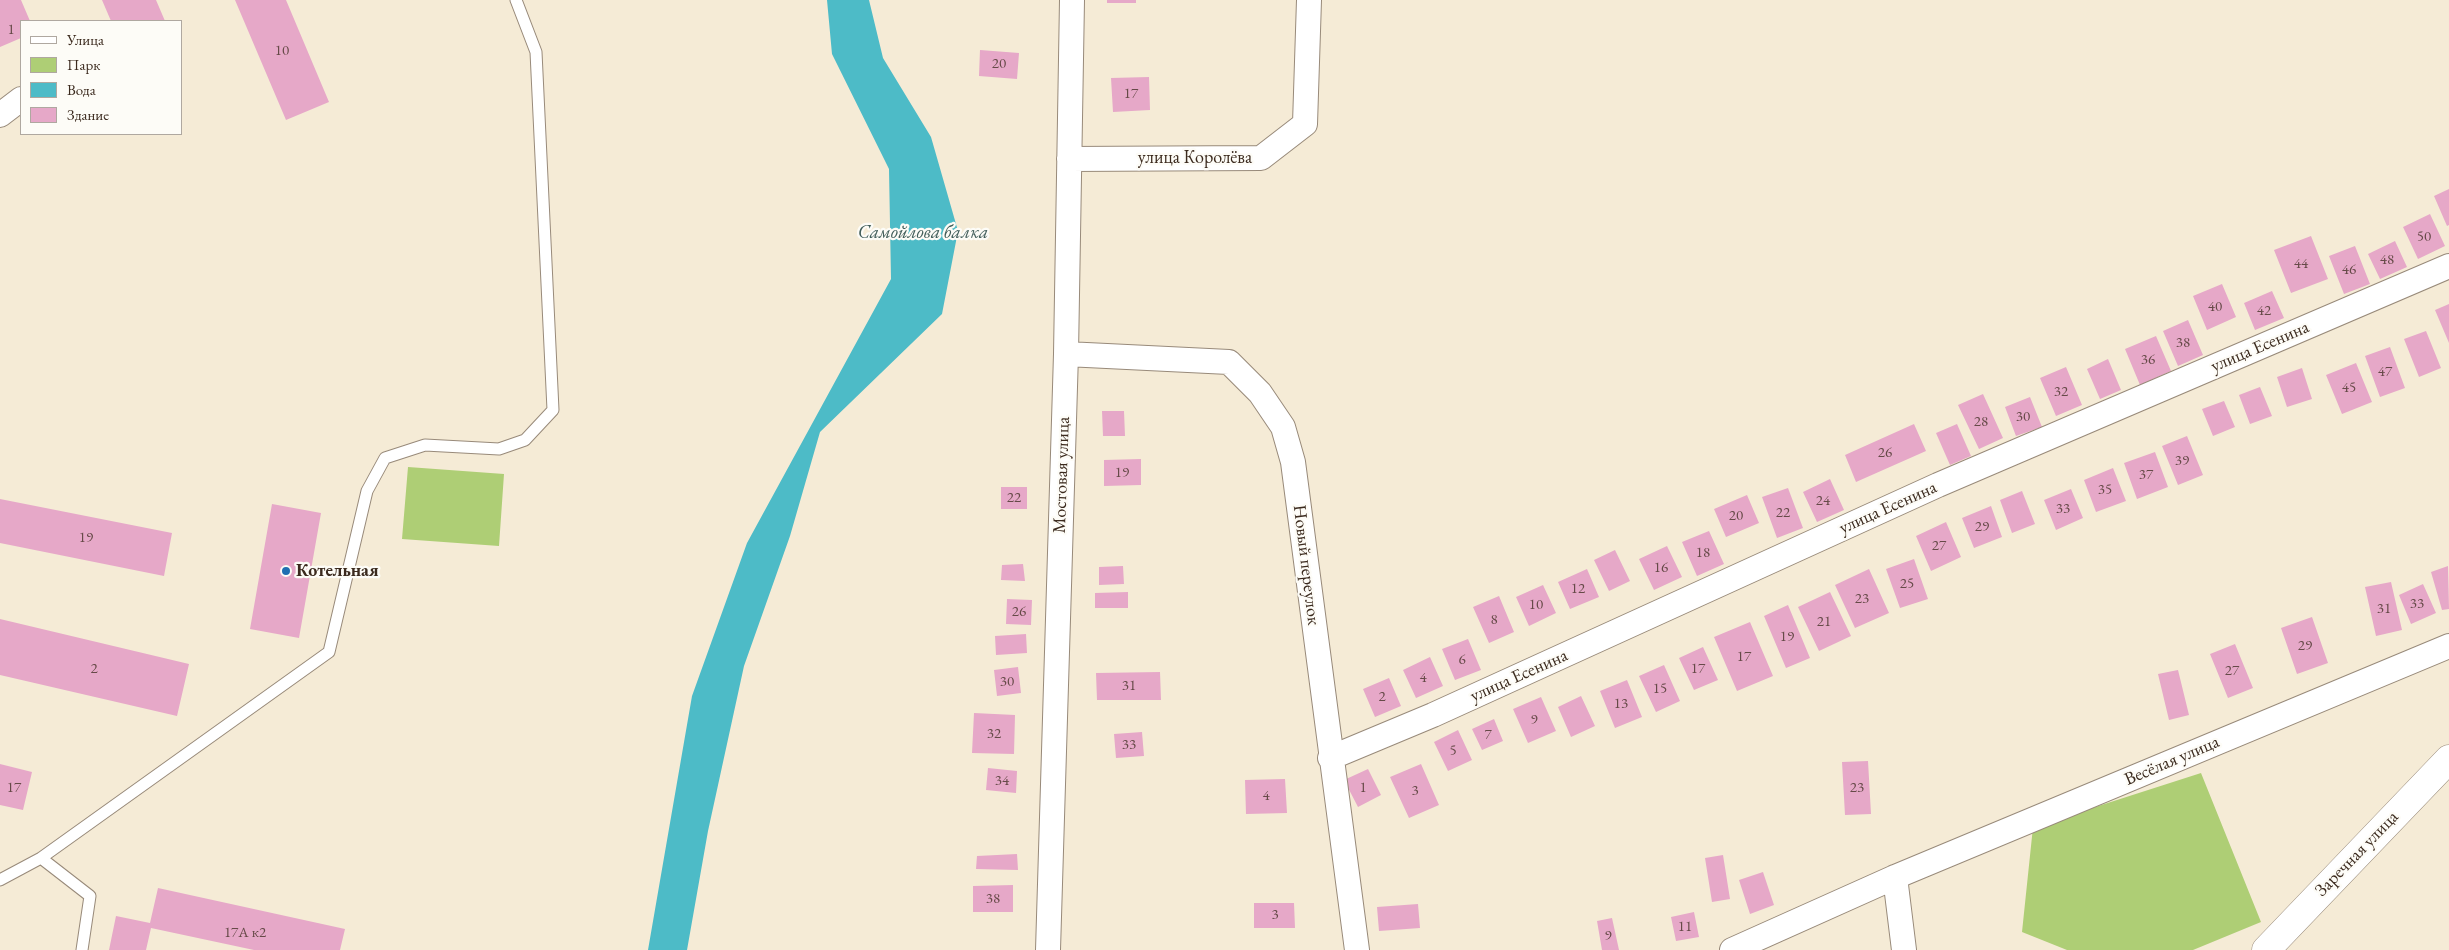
<!DOCTYPE html>
<html>
<head>
<meta charset="utf-8">
<style>
	body { margin:0 }
	#map { position:relative; width:2449px; height:950px; overflow:hidden; background:#f5ebd6; font-family:"EB Garamond",serif }
	canvas { display:block }
	.legend { position:absolute; left:20px; top:20px; width:162px; height:115px; box-sizing:border-box; background:#fdfcf7; border:1px solid #afa8a0; margin:0; padding:6px 9px; list-style:none; font-size:15px; color:#3b2a1e }
	.legend li { display:flex; align-items:center; gap:10px; height:25px }
	.legend b { width:25px; border:1px solid #afa8a0 }
</style>
</head>
<body>
<div id="map">
<canvas width="2449" height="950"></canvas>
<ul class="legend">
<li><b style="height:6px;background:#fff"></b>Улица</li>
<li><b style="height:14px;background:#aece75"></b>Парк</li>
<li><b style="height:14px;background:#4dbbc7"></b>Вода</li>
<li><b style="height:14px;background:#e6a8c8"></b>Здание</li>
</ul>
</div>
<script>
const ctx = document.querySelector('canvas').getContext('2d');
ctx.lineJoin = 'round';
function fillPath(path, color) { ctx.fillStyle = color; ctx.fill(path, 'evenodd'); }
const shape = rows => new Path2D(rows.map(r => 'M' + r).join(''));
function stroke(path, color, width, dash) { ctx.strokeStyle = color; ctx.lineWidth = width; ctx.lineCap = dash ? 'butt' : 'round'; ctx.setLineDash(dash || []); ctx.stroke(path); }
function label(font, color, halo, rows, align = 'center') {
  ctx.font = font + ' "EB Garamond",serif'; ctx.lineWidth = 4.5; ctx.setLineDash([]); ctx.textBaseline = 'middle'; ctx.strokeStyle = halo; ctx.fillStyle = color; for (const [text, x, y, turn = 0] of rows) {
    ctx.save(); ctx.translate(x, y); ctx.rotate((+turn || 0) * Math.PI / 180); ctx.textAlign = isNaN(turn) ? turn : align; if (halo) ctx.strokeText(text, 0, 0); ctx.fillText(text, 0, 0); ctx.restore();
  }
}
fillPath(shape([
	[408,467,504,474,499,546,402,539],
	[2201,773,2261,922,2193,950,2067,950,2022,932,2033,827]
]), '#aece75');
fillPath(shape([
	[827,0,869,0,883,58,931,137,958,231,942,314,820,432,790,536,744,666,708,831,687,950,648,950,692,696,747,543,891,279,889,169,832,54]
]), '#4dbbc7');
fillPath(shape([
	[0,0,21,0,30,21,21,21,21,38,0,47],
	[102,0,156,0,165,21,111,21],
	[235,0,286,0,329,102,286,120],
	[1107,0,1136,0,1136,3,1107,3],
	[980,50,1019,53,1017,79,979,76],
	[1149,77,1150,110,1113,112,1111,78],
	[2449,189,2449,225,2447,226,2434,196],
	[2430,214,2445,246,2418,259,2403,227],
	[2311,236,2328,279,2291,293,2274,250],
	[2395,241,2407,267,2380,279,2368,254],
	[2355,246,2370,284,2344,294,2329,256],
	[2222,284,2236,317,2207,330,2193,296],
	[2272,291,2284,318,2255,330,2244,303],
	[2449,304,2449,343,2435,310],
	[2188,320,2203,355,2178,366,2163,331],
	[2426,331,2441,368,2419,377,2404,339],
	[2156,336,2171,371,2140,385,2125,349],
	[2390,347,2405,388,2380,397,2365,356],
	[2108,359,2121,390,2100,399,2087,369],
	[2356,363,2372,402,2342,414,2326,375],
	[2066,367,2082,405,2056,416,2040,378],
	[2302,368,2312,399,2287,407,2277,377],
	[2260,387,2272,416,2250,424,2239,395],
	[1983,394,2003,438,1979,449,1958,405],
	[2030,397,2042,427,2016,436,2005,407],
	[2224,401,2235,427,2213,436,2202,409],
	[1102,411,1124,411,1125,436,1103,436],
	[1914,424,1926,451,1856,482,1845,455],
	[1957,424,1971,456,1950,465,1936,433],
	[2187,436,2203,475,2178,485,2162,446],
	[2155,452,2168,487,2137,499,2124,463],
	[1141,459,1141,485,1104,486,1104,460],
	[2113,468,2126,501,2096,512,2084,480],
	[1830,479,1844,510,1817,522,1803,492],
	[1001,487,1027,487,1027,509,1001,509],
	[1788,488,1803,528,1777,538,1762,497],
	[2071,489,2083,518,2056,530,2044,500],
	[2022,491,2035,524,2012,533,2000,500],
	[1747,495,1759,523,1726,537,1714,509],
	[0,499,172,533,164,576,0,543],
	[272,504,321,513,299,638,250,629],
	[1991,506,2002,537,1974,548,1962,518],
	[1946,522,1961,557,1931,571,1916,536],
	[1709,531,1724,564,1697,576,1682,542],
	[1667,546,1682,577,1654,590,1639,559],
	[1615,550,1630,581,1609,591,1594,560],
	[1914,559,1928,599,1900,608,1886,569],
	[1023,564,1025,581,1001,580,1002,565],
	[1123,566,1124,584,1099,585,1099,567],
	[2448,566,2449,609,2442,610,2431,572],
	[1587,569,1599,597,1570,609,1558,582],
	[1869,569,1889,613,1855,628,1835,585],
	[2391,582,2402,630,2376,636,2365,587],
	[2423,584,2436,613,2411,624,2399,595],
	[1543,585,1556,613,1529,626,1516,597],
	[1128,592,1128,608,1095,608,1095,593],
	[1830,592,1851,636,1819,651,1798,607],
	[1499,596,1514,632,1489,643,1473,607],
	[1007,599,1032,600,1031,625,1006,624],
	[1788,605,1810,658,1786,668,1764,616],
	[2312,617,2328,663,2297,674,2281,628],
	[0,619,189,664,177,716,0,675],
	[1750,622,1773,676,1737,691,1714,637],
	[1026,634,1027,653,996,655,995,636],
	[1468,639,1481,670,1455,680,1442,649],
	[2235,644,2253,688,2228,698,2210,654],
	[1703,647,1718,680,1694,690,1679,658],
	[1430,657,1443,686,1416,698,1403,670],
	[1664,665,1680,701,1656,712,1639,676],
	[1018,667,1021,693,997,696,994,670],
	[2178,670,2189,715,2169,720,2158,674],
	[1160,672,1161,700,1097,700,1096,673],
	[1389,678,1401,706,1375,717,1363,689],
	[1627,680,1642,717,1615,728,1600,691],
	[1581,696,1595,726,1571,737,1558,707],
	[1541,697,1556,731,1528,743,1513,709],
	[974,713,1015,715,1014,754,972,753],
	[1494,719,1503,741,1482,750,1472,729],
	[1458,730,1472,760,1448,771,1434,742],
	[1142,732,1144,756,1116,758,1114,734],
	[1868,761,1871,814,1845,815,1842,762],
	[0,764,32,772,23,810,0,805],
	[1421,764,1439,805,1409,818,1390,777],
	[988,768,1017,771,1016,793,986,790],
	[1368,769,1381,795,1358,807,1344,780],
	[1285,779,1287,813,1246,814,1245,780],
	[1017,854,1018,870,976,869,977,856],
	[1723,855,1730,899,1712,902,1705,858],
	[1763,872,1774,905,1750,914,1739,880],
	[1013,885,1013,912,973,912,973,886],
	[158,888,345,929,340,950,254,950,151,928,146,950,109,950,116,916,150,923],
	[1254,903,1294,903,1295,928,1254,928],
	[1418,904,1420,928,1379,931,1377,907],
	[1694,912,1699,937,1676,941,1671,917],
	[1612,918,1619,950,1602,950,1597,921]
]), '#e6a8c8');
const service = shape([
	[41,858,90,896,82,950],
	[0,880,41,858,329,652,367,491,385,458,425,445,499,449,525,440,553,410,536,52,516,0]
]);
const minor = shape([
	[0,115,21,99],
	[1069,159,1261,158,1305,124,1309,0],
	[1066,354,1229,362,1260,393,1283,427,1293,462,1357,950],
	[1330,758,1433,715,1938,485,2449,266],
	[1895,877,1904,950],
	[1048,950,1066,354,1072,0],
	[1732,950,1895,877,2449,646]
]);
const tertiary = shape([
	[2266,950,2449,759]
]);
stroke(service, '#988a7a', 13);
stroke(minor, '#988a7a', 26);
stroke(tertiary, '#988a7a', 29);
stroke(service, '#fff', 11);
stroke(minor, '#fff', 24);
stroke(tertiary, '#fff', 28);
for (const [x, y, r, color] of [
	[286,571,5,"#1f6fb2"]
]) { const dot = new Path2D(); dot.arc(x, y, r, 0, 2 * Math.PI); ctx.fillStyle = color; ctx.fill(dot); stroke(dot, '#fdfcf7', 2); }
label('15px', '#664a48', null, [
	["1",11,30],
	["10",282,51],
	["20",999,64],
	["17",1131,94],
	["50",2424,237],
	["48",2387,260],
	["44",2301,264],
	["46",2349,270],
	["40",2215,307],
	["42",2264,311],
	["38",2183,343],
	["36",2148,360],
	["47",2385,372],
	["45",2349,388],
	["32",2061,392],
	["30",2023,417],
	["28",1981,422],
	["26",1885,453],
	["39",2182,461],
	["19",1122,473],
	["37",2146,475],
	["35",2105,490],
	["22",1014,498],
	["24",1823,501],
	["33",2063,509],
	["22",1783,513],
	["20",1736,516],
	["29",1982,527],
	["19",86,538],
	["27",1939,546],
	["18",1703,553],
	["16",1661,568],
	["25",1907,584],
	["12",1578,589],
	["23",1862,599],
	["33",2417,604],
	["10",1536,605],
	["31",2384,609],
	["26",1019,612],
	["8",1494,620],
	["21",1824,622],
	["19",1787,637],
	["29",2305,646],
	["17",1744,657],
	["6",1462,660],
	["2",94,669],
	["17",1698,669],
	["27",2232,671],
	["4",1423,678],
	["30",1007,682],
	["31",1129,686],
	["15",1660,689],
	["2",1382,697],
	["13",1621,704],
	["9",1534,720],
	["32",994,734],
	["7",1488,735],
	["33",1129,745],
	["5",1453,751],
	["34",1002,781],
	["17",14,788],
	["1",1363,788],
	["23",1857,788],
	["3",1415,791],
	["4",1266,796],
	["38",993,899],
	["3",1275,915],
	["11",1685,927],
	["17А к2",245,933],
	["9",1608,936]
]);
label('18px', '#3b2a1e', '#fdfcf7', [
	["улица Королёва",1195,158],
	["улица Есенина",2260,347,-23],
	["Мостовая улица",1062,475,-88],
	["улица Есенина",1888,508,-24],
	["Новый переулок",1306,565,83],
	["улица Есенина",1519,676,-24],
	["Весёлая улица",2172,761,-23],
	["Заречная улица",2357,854,-46]
]);
label('bold 18px', '#3b2a1e', '#fdfcf7', [
	["Котельная",296,571]
], 'left');
label('italic 19px', '#415d59', '#fdfcf7', [
	["Самойлова балка",923,233]
]);
</script>
</body>
</html>
